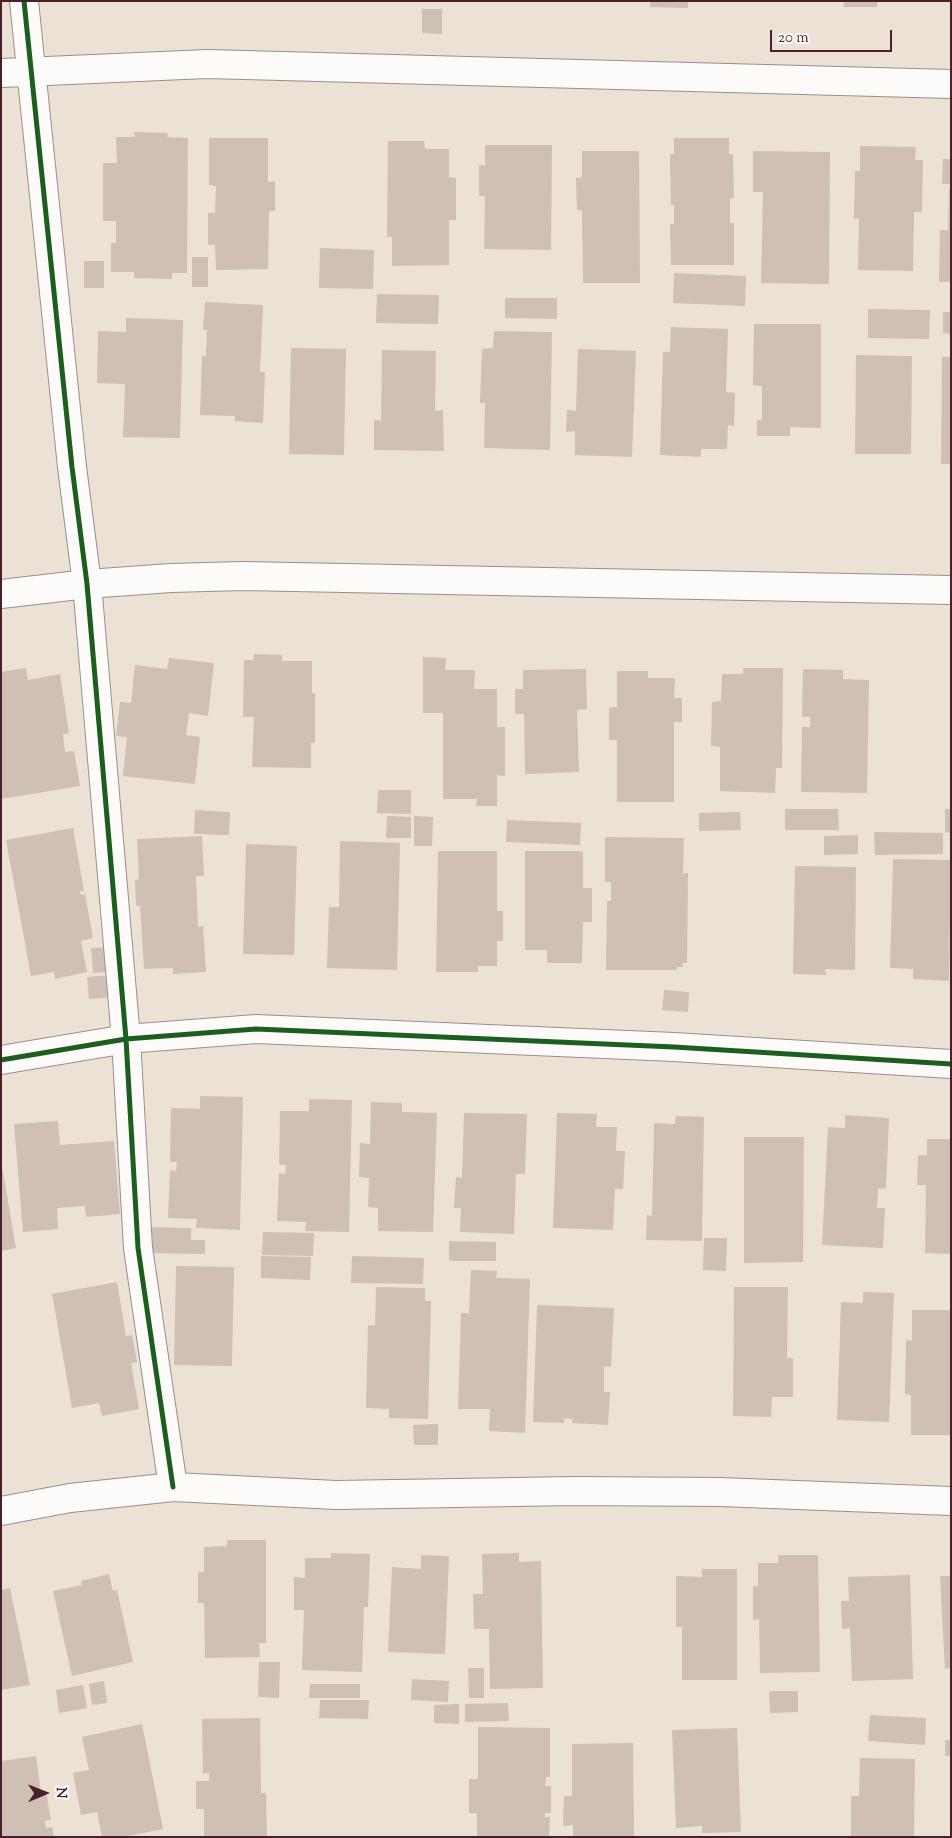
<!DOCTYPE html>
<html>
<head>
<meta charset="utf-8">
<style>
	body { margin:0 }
	#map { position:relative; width:952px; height:1838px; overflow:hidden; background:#ebe2d5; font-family:"Sorts Mill Goudy",serif }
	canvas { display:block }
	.frame { position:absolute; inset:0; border:2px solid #4a1f2b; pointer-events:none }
	.north { position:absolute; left:20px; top:1768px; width:50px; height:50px; -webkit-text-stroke:4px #fdfcf7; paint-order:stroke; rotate:89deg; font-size:14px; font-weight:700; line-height:20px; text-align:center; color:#4a1f2b }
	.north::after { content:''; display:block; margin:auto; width:18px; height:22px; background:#4a1f2b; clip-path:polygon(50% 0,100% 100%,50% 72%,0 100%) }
	.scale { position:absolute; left:770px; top:30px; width:122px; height:22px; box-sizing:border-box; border:2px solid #4a1f2b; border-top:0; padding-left:6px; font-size:15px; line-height:18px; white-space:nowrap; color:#4a1f2b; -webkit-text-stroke:4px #fdfcf7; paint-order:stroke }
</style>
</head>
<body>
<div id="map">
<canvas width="952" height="1838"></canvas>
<div class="frame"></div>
<div class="north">N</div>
<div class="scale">20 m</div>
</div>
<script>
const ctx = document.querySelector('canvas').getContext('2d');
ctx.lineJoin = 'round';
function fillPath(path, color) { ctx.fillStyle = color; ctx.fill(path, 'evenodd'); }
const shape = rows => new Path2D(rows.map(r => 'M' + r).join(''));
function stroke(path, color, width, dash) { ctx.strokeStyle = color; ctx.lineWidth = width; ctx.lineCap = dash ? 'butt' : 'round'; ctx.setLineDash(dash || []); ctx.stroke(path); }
fillPath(shape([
	[650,1,688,1,688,8,650,7],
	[844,1,877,1,877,7,843,7],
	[422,9,442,9,442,34,422,33],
	[134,132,168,133,167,137,188,138,187,273,172,273,172,279,134,278,134,272,111,272,111,243,116,243,116,221,103,221,103,163,117,163,116,137,135,137],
	[209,138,268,138,268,182,275,181,275,211,269,211,268,269,216,270,215,245,208,245,208,213,215,213,216,186,209,185],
	[674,138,729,138,729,154,733,154,734,198,730,198,730,223,734,223,734,265,671,265,670,224,674,224,674,205,671,205,670,154,674,154],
	[388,141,424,141,425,149,449,149,449,177,456,178,456,220,449,220,449,265,392,266,392,237,387,237],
	[485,145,552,145,551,250,484,249,485,196,479,196,479,165,485,165],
	[860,146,916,147,915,160,923,160,922,212,914,212,913,271,858,270,859,218,854,219,855,171,860,171],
	[582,151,639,151,640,283,583,283,582,210,577,210,576,178,582,177],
	[753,151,830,152,829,284,761,283,763,192,753,192],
	[943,159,951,159,951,184,942,184],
	[949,189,951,189,951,282,939,282,940,230,948,230],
	[320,248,374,250,373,289,319,288],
	[192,257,208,257,208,287,192,287],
	[84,261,104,261,104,288,84,288],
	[674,273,746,276,745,306,673,303],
	[377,294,439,295,438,324,376,323],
	[505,298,557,298,557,319,505,318],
	[205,302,263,305,260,372,265,372,263,423,235,421,235,416,200,415,202,356,206,356,207,330,203,330],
	[868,309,930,310,929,339,868,338],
	[943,312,951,312,951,334,943,333],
	[126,318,183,320,180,438,123,437,125,384,97,383,98,331,126,332],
	[754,324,821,324,821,428,790,427,790,436,757,436,757,420,762,420,762,386,753,385],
	[671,327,728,329,726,392,735,393,734,426,728,425,727,449,701,449,701,457,660,455,663,352,670,352],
	[494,331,552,332,550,450,484,448,485,403,480,403,482,349,493,348],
	[291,348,346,349,344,455,289,454],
	[578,349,636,351,632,457,575,455,575,431,566,432,567,410,576,411],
	[382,350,436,351,435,411,443,410,444,451,374,450,374,420,381,421],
	[856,355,912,356,911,454,855,454],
	[942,357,951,357,951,464,941,464],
	[254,654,282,655,282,661,312,661,312,693,315,693,315,743,311,743,311,768,252,767,254,717,243,717,244,660,253,660],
	[423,657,446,658,445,670,475,670,474,689,497,689,497,727,505,727,505,776,497,775,497,806,476,806,477,799,443,799,443,713,423,713],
	[169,658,214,663,208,716,189,713,186,735,200,737,195,784,123,776,127,737,116,736,120,702,131,703,135,665,167,669],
	[26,668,28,680,60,674,69,733,63,734,65,752,74,751,80,786,1,799,1,672],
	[743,668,783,668,782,768,776,768,775,793,720,791,720,747,711,746,712,702,721,701,722,674,743,674],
	[586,669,587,709,577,710,579,772,525,774,524,714,515,714,515,689,523,689,523,670],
	[803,669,843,670,843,679,869,680,867,793,801,792,802,727,810,727,810,717,802,717],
	[617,671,648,671,648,678,675,678,674,698,682,698,682,722,674,722,674,802,617,802,617,740,609,740,609,707,617,707],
	[378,790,411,790,411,814,377,813],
	[785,809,838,809,839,830,785,830],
	[945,809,951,809,951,833,945,832],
	[195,810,230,812,229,835,194,834],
	[740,812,741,830,699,831,699,813],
	[387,816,411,817,411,838,386,838],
	[414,816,433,817,432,846,414,846],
	[507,820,581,823,580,845,506,842],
	[73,828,84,891,80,891,81,895,85,894,93,938,81,941,87,972,55,979,54,972,31,976,6,840],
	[874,832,943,833,943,854,875,855],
	[858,835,858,854,824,855,824,836],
	[202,836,204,876,196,876,198,927,203,926,206,972,173,974,173,968,144,969,140,906,136,906,135,880,139,879,137,839],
	[605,837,684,838,683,873,688,873,687,963,682,963,683,967,677,967,677,970,606,970,607,901,611,901,611,882,605,882],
	[340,841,400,843,397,970,327,968,329,907,339,907],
	[246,844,297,846,294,955,243,954],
	[438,851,497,851,497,911,503,911,503,941,497,941,497,966,478,966,478,972,436,972],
	[525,851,583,851,583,888,592,888,592,922,583,922,582,963,547,963,547,950,525,950],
	[893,859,951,860,949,981,913,979,913,969,890,968],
	[795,866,856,867,855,970,825,969,826,975,793,974],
	[111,947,112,972,93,973,91,948],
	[112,975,113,997,89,999,87,977],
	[664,990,689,992,688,1012,662,1010],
	[200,1096,243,1097,240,1230,196,1228,197,1219,168,1218,170,1170,176,1171,177,1162,170,1162,171,1108,200,1109],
	[309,1099,352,1100,349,1232,305,1231,306,1222,277,1221,279,1173,285,1174,286,1165,279,1165,280,1111,309,1111],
	[371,1102,402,1103,402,1112,437,1113,433,1232,378,1231,378,1208,368,1207,369,1178,359,1177,360,1143,370,1144],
	[464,1113,527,1114,525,1174,516,1174,514,1234,460,1232,461,1208,454,1208,456,1177,462,1178],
	[557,1113,597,1114,596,1127,617,1127,616,1151,625,1151,623,1189,615,1189,613,1230,553,1228],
	[845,1115,889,1118,886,1188,878,1189,877,1208,885,1208,883,1248,822,1245,828,1127,845,1128],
	[676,1116,704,1117,702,1241,646,1240,647,1215,652,1216,654,1123,675,1124],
	[58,1121,60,1145,114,1141,120,1214,86,1217,85,1206,57,1208,58,1229,23,1232,14,1124],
	[744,1137,804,1137,803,1262,744,1263],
	[927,1139,951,1139,951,1254,925,1253,926,1185,917,1185,918,1155,927,1155],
	[1,1160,16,1248,1,1251],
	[146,1227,191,1228,191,1240,205,1240,205,1254,145,1253],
	[263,1232,314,1233,313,1256,262,1255],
	[704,1238,727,1238,726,1271,703,1270],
	[449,1241,496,1242,496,1261,449,1261],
	[261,1256,311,1257,310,1280,261,1278],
	[352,1256,424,1258,423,1284,351,1283],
	[176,1266,234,1267,232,1366,174,1365],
	[471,1270,497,1271,496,1278,530,1279,525,1433,489,1431,490,1409,458,1409,461,1313,469,1313],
	[117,1282,126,1336,132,1335,137,1362,131,1363,139,1409,102,1416,99,1403,72,1408,52,1294],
	[376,1287,425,1288,425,1301,431,1301,428,1419,389,1418,389,1409,366,1408,368,1325,375,1326],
	[734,1287,788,1287,787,1358,793,1358,793,1397,772,1397,771,1417,733,1416],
	[863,1292,894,1293,889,1422,837,1420,841,1302,863,1303],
	[537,1305,614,1308,611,1367,604,1366,604,1392,610,1392,608,1425,572,1423,573,1419,564,1418,564,1423,533,1422],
	[912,1310,951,1310,951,1435,911,1435,911,1395,905,1394,906,1340,912,1341],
	[438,1424,438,1445,414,1445,413,1425],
	[227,1540,266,1540,266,1643,259,1643,260,1657,205,1658,204,1603,198,1603,198,1572,204,1572,204,1547,227,1546],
	[331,1553,370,1554,368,1607,364,1607,362,1672,302,1670,304,1610,294,1610,294,1577,305,1578,305,1558,331,1558],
	[519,1553,519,1562,541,1561,543,1688,490,1689,489,1629,474,1629,473,1594,483,1594,482,1554],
	[421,1555,449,1556,445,1654,388,1652,392,1567,421,1569],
	[778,1555,818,1555,820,1672,760,1673,759,1619,753,1620,753,1586,758,1586,758,1563,778,1563],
	[702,1569,737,1569,737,1680,682,1680,682,1627,676,1627,676,1576,702,1577],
	[109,1574,113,1591,117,1590,133,1662,72,1676,53,1591,82,1585,81,1581],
	[910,1575,913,1679,852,1681,850,1628,842,1629,841,1601,849,1601,848,1577],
	[940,1576,951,1576,951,1668,945,1669],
	[10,1588,30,1685,1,1690,1,1590],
	[259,1662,280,1662,279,1698,258,1697],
	[468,1668,484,1668,484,1698,469,1698],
	[412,1679,449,1681,448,1702,411,1700],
	[104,1681,107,1703,92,1705,89,1684],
	[310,1684,360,1684,360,1698,309,1698],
	[83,1685,87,1708,59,1713,56,1690],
	[769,1691,798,1691,798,1712,770,1713],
	[320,1700,369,1700,368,1719,319,1718],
	[508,1703,509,1721,465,1722,465,1704],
	[459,1704,459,1724,434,1723,434,1705],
	[870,1715,926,1718,925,1745,868,1741],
	[260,1718,261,1793,266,1793,267,1837,204,1837,204,1809,196,1809,196,1781,209,1781,209,1773,203,1773,202,1719],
	[142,1724,163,1829,123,1837,102,1837,97,1812,81,1815,73,1773,89,1770,82,1737],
	[478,1727,550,1728,550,1777,546,1777,545,1786,551,1786,551,1813,545,1813,545,1817,550,1817,549,1837,477,1837,477,1813,469,1813,469,1779,478,1779],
	[737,1728,741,1832,702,1833,702,1826,676,1828,672,1730],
	[945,1740,951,1740,951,1756,945,1756],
	[633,1743,634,1837,573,1837,573,1825,563,1826,564,1796,572,1796,572,1744],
	[36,1756,41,1792,46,1791,51,1820,45,1821,46,1828,52,1827,54,1837,1,1837,1,1761],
	[860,1758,915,1759,914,1837,851,1837,851,1796,859,1796]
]), '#cfbfb5');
const minor = shape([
	[24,1,72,467,87,584,126,1039,138,1248,173,1487],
	[1,73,207,64,951,84],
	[1,594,87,584,171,578,243,576,951,590],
	[1,1060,126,1039,256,1029,674,1047,951,1064],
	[1,1511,70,1498,173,1487,336,1495,574,1491,720,1492,951,1501]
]);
stroke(minor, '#9a8e8a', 30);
stroke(minor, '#fcfbf9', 28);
stroke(shape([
	[24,1,72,467,87,584,126,1039,138,1248,173,1487],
	[1,1060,126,1039,256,1029,674,1047,951,1064]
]), '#1b5e20', 5);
</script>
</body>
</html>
